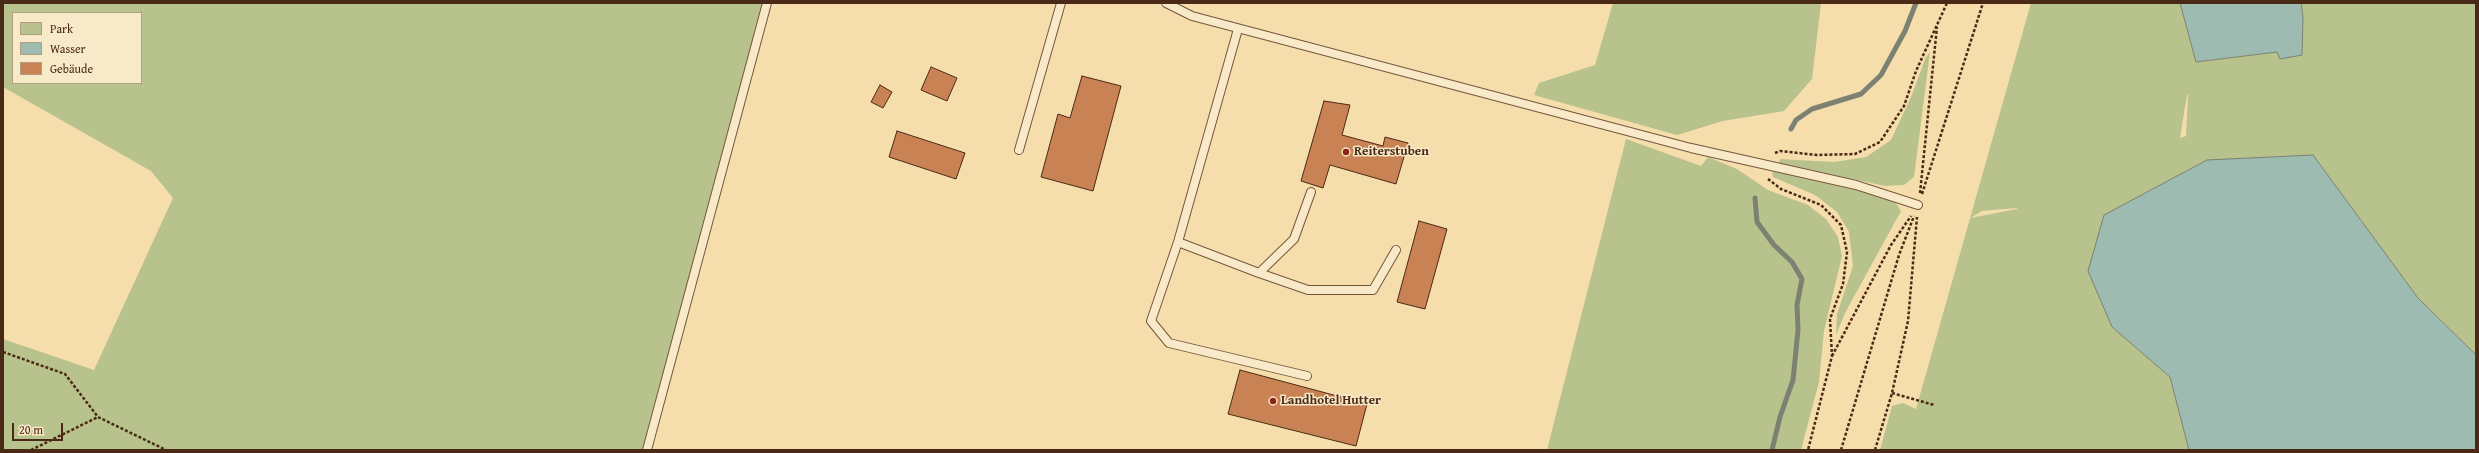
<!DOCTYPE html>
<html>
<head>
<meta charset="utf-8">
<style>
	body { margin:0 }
	#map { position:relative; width:2479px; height:453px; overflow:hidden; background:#f5deac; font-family:"Gentium Book Plus",serif }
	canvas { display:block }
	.frame { position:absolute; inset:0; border:4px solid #4a2916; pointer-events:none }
	.legend { position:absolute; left:12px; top:12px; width:130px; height:72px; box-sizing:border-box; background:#f8eac9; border:1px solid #b29d81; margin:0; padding:5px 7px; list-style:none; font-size:12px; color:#4a2916 }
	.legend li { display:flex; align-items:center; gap:8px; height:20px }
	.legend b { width:20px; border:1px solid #b29d81 }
	.scale { position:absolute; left:12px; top:423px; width:51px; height:18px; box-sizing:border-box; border:2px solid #4a2916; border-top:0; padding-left:5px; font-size:12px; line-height:14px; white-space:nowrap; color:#4a2916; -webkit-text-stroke:3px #f8eac9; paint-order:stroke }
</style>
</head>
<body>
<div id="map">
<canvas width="2479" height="453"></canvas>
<div class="frame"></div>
<ul class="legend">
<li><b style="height:11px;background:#b8c28c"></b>Park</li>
<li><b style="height:11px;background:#9dbbb0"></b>Wasser</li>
<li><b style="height:11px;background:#c88253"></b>Gebäude</li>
</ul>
<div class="scale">20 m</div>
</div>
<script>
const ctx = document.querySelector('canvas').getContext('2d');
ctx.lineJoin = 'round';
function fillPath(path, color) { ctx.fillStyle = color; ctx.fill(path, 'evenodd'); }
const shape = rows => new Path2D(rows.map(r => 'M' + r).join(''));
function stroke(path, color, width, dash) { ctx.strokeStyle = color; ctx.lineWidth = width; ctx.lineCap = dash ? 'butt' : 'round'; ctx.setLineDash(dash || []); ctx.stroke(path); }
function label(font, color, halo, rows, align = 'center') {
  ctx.font = font + ' "Gentium Book Plus",serif'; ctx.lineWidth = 3; ctx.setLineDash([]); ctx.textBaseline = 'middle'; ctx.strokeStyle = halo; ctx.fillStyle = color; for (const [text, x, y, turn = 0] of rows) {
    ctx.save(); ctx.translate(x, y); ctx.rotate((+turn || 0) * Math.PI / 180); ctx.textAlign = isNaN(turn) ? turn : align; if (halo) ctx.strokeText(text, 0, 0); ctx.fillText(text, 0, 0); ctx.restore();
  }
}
fillPath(shape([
	[3,3,767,3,646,450,3,450,3,339,94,370,173,198,151,171,3,87],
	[13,13,141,13,141,83,13,83],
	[1613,3,1821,3,1812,79,1784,111,1723,121,1677,135,1534,95,1539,83,1595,65],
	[2031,3,2180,3,2196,62,2277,52,2303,17,2301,3,2476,3,2476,355,2418,298,2313,155,2112,327,2170,377,2189,450,1880,450,1892,406,1903,403,1916,409],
	[2188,95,2186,136,2180,138,2187,95],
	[2017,208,2017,209,1970,218,1982,211],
	[1930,52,1914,177,1904,185,1885,186,1779,163,1780,159,1834,162,1866,157,1891,140,1911,97,1926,57],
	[1626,139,1701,166,1708,157,1737,169,1768,190,1808,205,1826,219,1838,237,1842,256,1824,331,1819,382,1801,450,1547,450],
	[1772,171,1877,195,1896,203,1901,211,1845,313,1836,335,1837,314,1853,266,1849,232,1837,212,1815,195,1773,177]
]), '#b8c28c');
const water = shape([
	[2180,3,2301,3,2303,17,2302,55,2280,59,2277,52,2196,62,2180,3],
	[2313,155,2418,298,2476,355,2476,450,2189,450,2170,377,2112,327,2088,271,2104,215,2207,160,2313,155]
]);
fillPath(water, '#9dbbb0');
stroke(water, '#7c8172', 1);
stroke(shape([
	[1791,129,1796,120,1812,109,1861,94,1881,75,1905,31,1916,3],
	[1755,198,1757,222,1774,245,1792,262,1802,279,1797,305,1798,330,1793,380,1780,417,1772,450]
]), '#7c8172', 5);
const building = shape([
	[931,67,957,78,947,101,921,90,931,67],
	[1082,76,1121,86,1093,191,1041,177,1058,114,1070,118,1082,76],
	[880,85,892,92,883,108,871,102,880,85],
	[1324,101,1350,105,1342,135,1383,146,1385,137,1408,143,1396,184,1330,165,1323,188,1301,181,1324,101],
	[897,131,965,153,956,179,889,157,897,131],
	[1419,221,1447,229,1425,309,1397,302,1419,221],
	[1240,370,1367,404,1356,446,1228,414,1240,370]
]);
fillPath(building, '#c88253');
stroke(building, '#4a2916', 1);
const lane = shape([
	[1166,3,1192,16,1691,148,1856,185,1918,205],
	[1238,29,1178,242,1259,273,1294,239,1311,192],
	[1019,150,1061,3],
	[1178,242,1151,321,1169,343,1307,376],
	[1259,273,1308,290,1373,290,1396,250],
	[647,450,767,3]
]);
stroke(lane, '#75563c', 10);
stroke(shape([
	[1775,153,1780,151,1817,155,1855,154,1880,142,1904,106,1916,71,1947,3],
	[1768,179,1781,189,1821,205,1841,225,1847,252,1843,284,1830,319,1832,356,1808,450],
	[1920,193,1937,27],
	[1922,194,1983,3],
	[3,352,65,374,98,417,166,450],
	[1832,356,1891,245,1911,216],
	[1892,393,1934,405],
	[31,450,98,417],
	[1841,450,1899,255,1914,216],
	[1875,450,1892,393,1908,321,1917,217]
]), '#4a2916', 2.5, [3, 2]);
stroke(lane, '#f8eac9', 8);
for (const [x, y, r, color] of [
	[1346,152,4,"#8f2418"],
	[1273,401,4,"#8f2418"]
]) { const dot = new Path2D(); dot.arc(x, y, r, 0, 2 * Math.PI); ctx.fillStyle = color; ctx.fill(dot); stroke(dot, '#f8eac9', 1.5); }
label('bold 13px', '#4a2916', '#f8eac9', [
	["Reiterstuben",1354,152],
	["Landhotel Hutter",1281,401]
], 'left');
</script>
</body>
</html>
